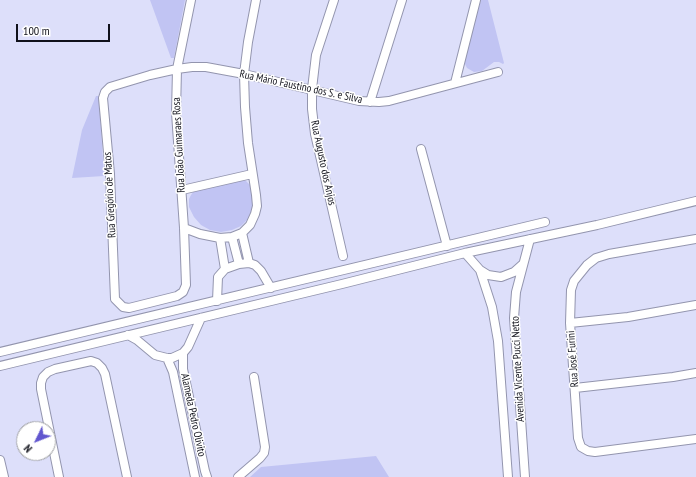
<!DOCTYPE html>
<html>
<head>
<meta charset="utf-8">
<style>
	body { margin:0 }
	#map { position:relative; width:696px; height:477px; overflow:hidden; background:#dddffa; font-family:"PT Sans Narrow",sans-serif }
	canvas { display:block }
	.north { position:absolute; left:16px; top:421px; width:40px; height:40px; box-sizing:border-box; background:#fff; border:1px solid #9fa0a3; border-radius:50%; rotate:227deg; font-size:11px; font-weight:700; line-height:16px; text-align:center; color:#10111a }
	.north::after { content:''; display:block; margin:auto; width:14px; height:18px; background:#6156cf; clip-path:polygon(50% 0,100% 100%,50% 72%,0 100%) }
	.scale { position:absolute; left:16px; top:24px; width:94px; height:18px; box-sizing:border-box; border:2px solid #10111a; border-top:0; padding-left:5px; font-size:12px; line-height:14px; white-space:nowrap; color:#10111a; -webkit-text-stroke:3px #fff; paint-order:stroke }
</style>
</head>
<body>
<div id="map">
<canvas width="696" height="477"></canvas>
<div class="north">N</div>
<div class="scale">100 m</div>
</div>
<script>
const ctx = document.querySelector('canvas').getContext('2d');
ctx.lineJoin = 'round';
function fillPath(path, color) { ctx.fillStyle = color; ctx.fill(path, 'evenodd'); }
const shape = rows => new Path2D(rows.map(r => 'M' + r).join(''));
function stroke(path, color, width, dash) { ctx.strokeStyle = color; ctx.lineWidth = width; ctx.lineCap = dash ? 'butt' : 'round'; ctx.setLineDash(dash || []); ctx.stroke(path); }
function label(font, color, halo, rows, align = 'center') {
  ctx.font = font + ' "PT Sans Narrow",sans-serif'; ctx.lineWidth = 3; ctx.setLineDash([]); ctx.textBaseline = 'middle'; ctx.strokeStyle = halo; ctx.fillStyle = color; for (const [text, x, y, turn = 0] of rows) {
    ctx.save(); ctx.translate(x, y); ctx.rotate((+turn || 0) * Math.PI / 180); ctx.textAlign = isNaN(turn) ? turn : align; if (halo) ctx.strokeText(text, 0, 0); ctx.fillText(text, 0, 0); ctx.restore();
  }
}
fillPath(shape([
	[150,0,185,0,174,58,171,58],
	[481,0,488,0,504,63,503,64,499,62,494,62,482,71,474,72,467,68,463,60],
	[96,96,99,96,104,176,72,178,82,130],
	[240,179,246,181,251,186,254,208,249,218,241,226,232,230,221,232,210,230,201,225,194,217,189,207,189,199,191,195,194,191],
	[376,456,389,477,250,477,261,467]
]), '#c1c4f3');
const minor = shape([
	[191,0,177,69,176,113,184,228,186,285,183,292,177,296,129,308,123,307,115,299,110,174,103,98,105,92,110,87,150,75,177,69,192,67,206,67,244,74,359,101,379,102,389,101,498,72],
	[334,0,316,55,312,89,312,109,315,134,343,256],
	[455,83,476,0],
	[370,102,402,0],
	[421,149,447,246],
	[182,190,252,174],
	[184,228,200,234,220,238,232,237,242,233,250,225,255,214,257,206,256,195,248,143,245,107,244,74,248,42,256,0],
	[242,233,249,263],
	[232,237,239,264],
	[220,238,225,269],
	[696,239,609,254,596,258,587,265,574,281,571,290,570,323,578,438,581,447,588,451,595,452,696,439],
	[465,253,480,270,492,307,498,341,508,477],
	[480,270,488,275,501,277,514,272,523,264],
	[217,301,218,277,225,269,239,264,249,263,255,265,261,271,271,288],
	[570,323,628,317,696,305],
	[128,335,137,340,155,355,167,358,172,358,183,353,188,347,201,318],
	[0,352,545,222],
	[183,353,183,369,205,471,207,477],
	[167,358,173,372,195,477],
	[0,366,342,284,465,253,597,225,696,201],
	[575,388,673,377,696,373],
	[0,460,4,477],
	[59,477,41,389,41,383,43,377,48,372,55,369,91,361,97,363,102,368,105,374,127,477],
	[238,477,260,458,264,453,265,447,254,377],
	[525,477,514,318,516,292,530,239]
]);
stroke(minor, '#9395ae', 10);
stroke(minor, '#fff', 8);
label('11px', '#10111a', '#fff', [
	["Rua Mário Faustino dos S. e Silva",301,87,12],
	["Rua João Guimaraes Rosa",179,145,-93],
	["Rua Augusto dos Anjos",323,163,78],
	["Rua Gregório de Matos",110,195,-93],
	["Rua José Furini",573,359,-94],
	["Avenida Vicente Pucci Netto",518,369,-93],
	["Alameda Pedro Olivito",193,415,78]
]);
</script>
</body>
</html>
